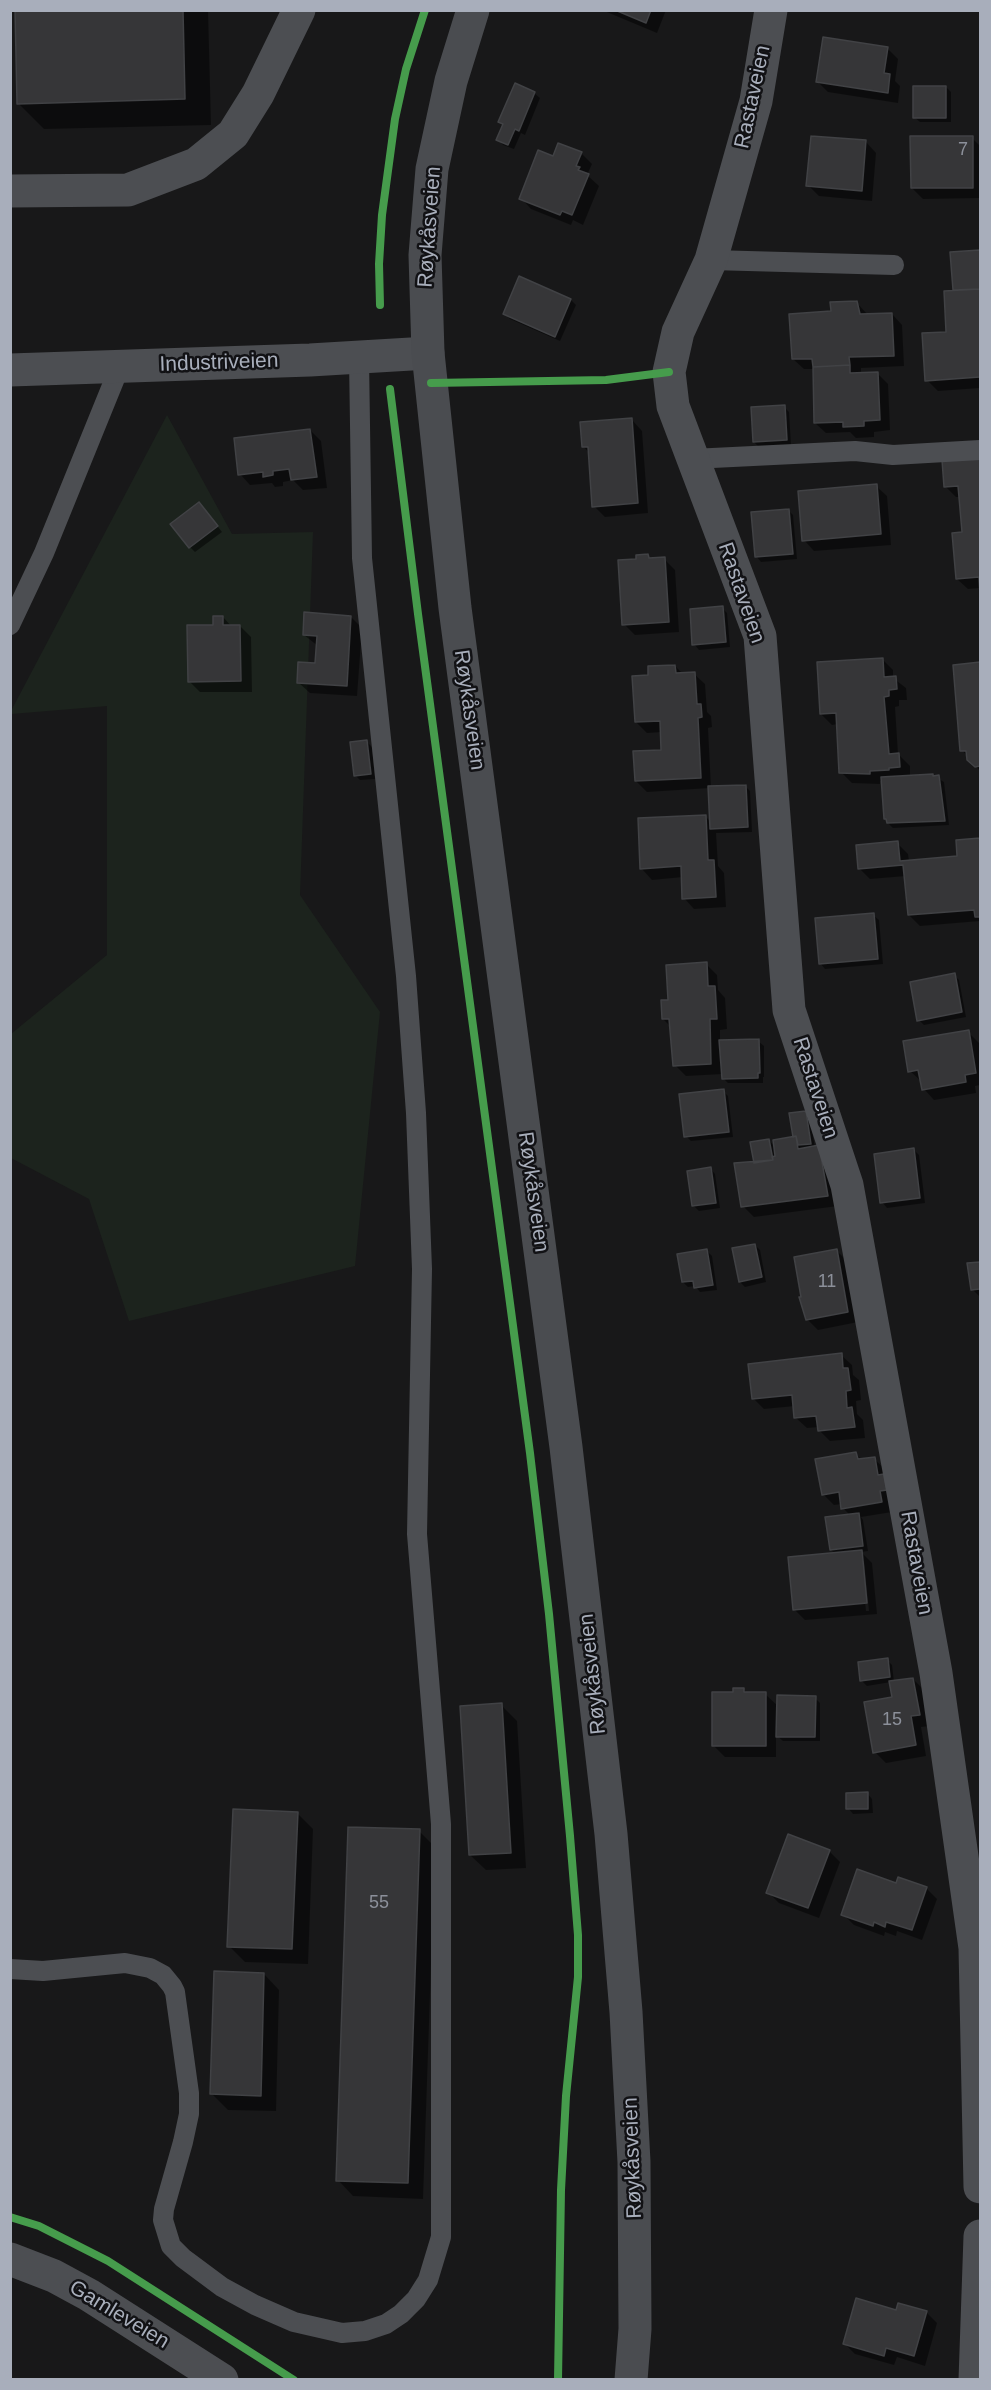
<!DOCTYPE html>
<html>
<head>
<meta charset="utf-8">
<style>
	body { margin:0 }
	#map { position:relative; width:991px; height:2390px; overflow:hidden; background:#181819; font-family:Helvetica,sans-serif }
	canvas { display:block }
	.frame { position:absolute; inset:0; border:12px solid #a8aebb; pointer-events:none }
</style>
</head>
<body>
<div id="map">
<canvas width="991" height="2390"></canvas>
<div class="frame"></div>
</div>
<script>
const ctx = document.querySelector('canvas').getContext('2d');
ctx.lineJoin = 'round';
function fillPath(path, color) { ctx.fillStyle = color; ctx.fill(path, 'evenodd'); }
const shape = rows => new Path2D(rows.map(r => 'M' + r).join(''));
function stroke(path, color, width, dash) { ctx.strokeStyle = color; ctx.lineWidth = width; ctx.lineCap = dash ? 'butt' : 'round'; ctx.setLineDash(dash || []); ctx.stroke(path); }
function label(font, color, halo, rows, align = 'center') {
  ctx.font = font + ' Helvetica,sans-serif'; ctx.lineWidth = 5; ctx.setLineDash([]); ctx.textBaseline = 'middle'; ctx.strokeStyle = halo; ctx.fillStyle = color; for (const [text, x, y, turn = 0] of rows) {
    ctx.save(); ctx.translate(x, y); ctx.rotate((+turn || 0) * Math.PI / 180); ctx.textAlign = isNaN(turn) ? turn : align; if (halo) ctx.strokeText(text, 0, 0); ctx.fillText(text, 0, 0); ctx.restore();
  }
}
fillPath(shape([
	[167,415,232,534,313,532,300,895,380,1012,355,1266,129,1321,89,1199,11,1158,11,1034,107,955,107,706,11,714,11,711]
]), '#1c231d');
fillPath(shape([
	[16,10,208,10,211,125,44,129,18,103],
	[602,10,666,10,657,33],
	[887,48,898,59,895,81,900,86,898,103,828,92,818,82],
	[946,87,951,92,951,122,920,122,914,117],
	[534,93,540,98,525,135,521,133,514,149,503,145,498,139,504,125,500,122],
	[972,138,980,146,980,198,923,199,912,188],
	[866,142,876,153,872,201,819,196,808,185],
	[581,153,592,164,587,175,599,186,583,225,573,220,571,225,531,209,521,198,554,158],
	[980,251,980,388,938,391,927,380,948,334,956,292,954,290,951,253],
	[520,278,571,300,576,305,560,341,510,319,505,314],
	[856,302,868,315,892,314,902,325,904,366,861,368,861,374,877,373,888,384,890,430,874,432,874,437,856,438,850,432,826,433,815,423,814,369,804,369,793,359,832,312],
	[784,407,789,412,791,445,759,447,754,442],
	[632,420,642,431,648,513,605,517,594,506,590,454,583,446],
	[310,430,321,441,327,488,303,490,293,480,283,482,283,486,275,487,272,483,250,485,240,474],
	[980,458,980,588,968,589,957,579,964,533,960,497,956,497,945,486],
	[876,486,887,496,891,545,814,551,804,540],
	[204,509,222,532,195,552,190,547],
	[788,510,793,515,797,559,761,562,756,556],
	[648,556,651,559,664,559,675,570,679,632,635,635,624,624,637,560],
	[722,608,727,613,730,647,699,650,694,644],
	[223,617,232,627,240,626,251,637,252,692,200,692,189,681,215,627],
	[351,617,362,628,357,696,310,693,299,683,316,664,318,646,304,635],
	[882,659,893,670,893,678,906,688,907,700,899,700,899,706,895,707,898,754,910,766,910,776,932,775,944,782,949,825,893,828,888,823,883,781,880,781,880,784,852,783,841,772,838,724,832,725,821,714],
	[980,664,980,771,962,750,955,666],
	[675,666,683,674,694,674,705,684,707,712,711,716,712,727,708,728,711,788,745,786,750,791,752,832,716,833,718,866,724,873,726,907,694,909,684,898,683,877,652,880,642,869,705,816,711,822,710,788,647,792,636,781,663,751,662,732,647,733,636,722,649,676],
	[367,742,372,747,375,779,360,780,355,775],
	[980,840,980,921,920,926,909,915,906,876,870,879,859,868,897,843,908,854,909,861,959,857,958,841],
	[873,915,879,920,883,964,825,969,820,963],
	[706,964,717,975,718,990,725,998,727,1029,720,1030,720,1041,758,1041,764,1046,764,1077,763,1077,763,1083,728,1083,723,1078,723,1074,686,1076,675,1065,671,1027,663,1019,669,1001],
	[954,975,959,980,966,1017,924,1025,919,1020],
	[968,1032,979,1043,980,1085,975,1086,976,1093,934,1100,924,1089,922,1082,910,1071],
	[723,1091,728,1096,733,1137,691,1141,686,1136],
	[805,1113,810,1118,815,1148,819,1147,838,1206,754,1217,743,1206,755,1163,769,1140,775,1147,795,1138],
	[914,1150,919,1155,925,1203,887,1208,882,1202],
	[710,1168,715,1174,720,1208,699,1211,693,1205],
	[755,1245,760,1250,766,1282,745,1287,740,1282],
	[836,1250,847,1261,858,1322,818,1330,807,1319],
	[707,1251,712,1256,717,1290,700,1292,695,1286,688,1287,683,1282],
	[980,1263,980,1297,972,1289,969,1265],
	[841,1355,852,1365,853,1375,859,1380,861,1400,856,1401,857,1414,863,1420,865,1438,830,1441,819,1430,819,1427,807,1428,796,1418,795,1406,764,1409,753,1398],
	[856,1454,862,1460,874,1459,885,1469,892,1512,861,1517,863,1520,868,1551,861,1552,872,1563,877,1614,805,1620,794,1609,836,1554,831,1550,850,1515,843,1508,842,1504,834,1505,823,1494],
	[861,1561,864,1561,869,1611,866,1611],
	[887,1660,892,1665,894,1682,913,1679,924,1690,930,1726,921,1727,926,1756,886,1763,875,1752,894,1698,891,1682,867,1686,862,1681],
	[744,1690,748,1694,765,1694,778,1706,815,1698,820,1703,820,1741,783,1741,776,1735,776,1757,725,1757,714,1746,734,1694],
	[501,1705,517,1721,526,1868,486,1870,470,1855],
	[867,1793,872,1799,873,1813,853,1814,848,1808],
	[297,1813,313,1829,308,1964,245,1962,229,1946],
	[419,1831,435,1847,423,2199,353,2196,338,2180],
	[829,1851,840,1862,819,1918,779,1903,768,1892],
	[897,1885,926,1888,937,1899,922,1940,897,1931,896,1936,885,1932,884,1936,854,1925,843,1914],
	[264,1974,279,1990,276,2111,228,2110,212,2094],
	[899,2305,927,2313,937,2323,925,2366,897,2357,894,2365,855,2354,844,2343,897,2312]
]), '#0007');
const building = shape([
	[15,10,183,10,185,99,17,104,15,10],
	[615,10,651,10,646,23,615,10],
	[823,37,888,47,884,73,890,74,888,93,816,82,823,37],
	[515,83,535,92,519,131,515,129,508,145,496,140,503,124,498,122,515,83],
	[913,86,946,86,946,118,913,118,913,86],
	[811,136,866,140,862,191,806,186,811,136],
	[910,136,973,136,973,188,911,188,910,136],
	[558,143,582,152,576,166,580,167,578,170,589,174,572,215,562,211,560,215,519,199,538,150,553,156,558,143],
	[980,250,980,289,953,290,950,252,980,250],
	[519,276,571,299,555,337,503,314,519,276],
	[980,289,980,377,925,381,922,333,946,332,944,291,980,289],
	[857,301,860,314,892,313,894,356,849,357,850,365,813,367,812,359,792,359,789,314,831,311,830,302,857,301],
	[850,365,850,373,878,372,880,420,864,421,864,426,843,427,843,422,814,423,813,367,850,365],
	[785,405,787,440,753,442,751,407,785,405],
	[632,418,638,503,592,507,588,447,582,447,580,422,632,418],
	[310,429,317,477,291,480,289,469,273,471,273,475,263,477,263,472,238,475,234,438,310,429],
	[980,456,980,595,979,577,956,579,952,533,962,532,958,486,944,487,942,460,980,456],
	[877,484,881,534,802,541,798,491,877,484],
	[199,502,218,526,189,548,170,524,199,502],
	[789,509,793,554,755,557,751,512,789,509],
	[648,554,649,558,665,557,669,622,622,625,618,560,636,559,636,555,648,554],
	[723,606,726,642,692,645,690,609,723,606],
	[304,612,351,616,347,686,297,683,298,662,315,663,317,636,303,635,304,612],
	[213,616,223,616,223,625,240,625,241,681,188,682,187,625,213,625,213,616],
	[883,658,884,677,896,676,897,689,889,690,889,696,884,697,889,754,899,753,900,767,889,768,889,770,870,771,870,774,839,773,836,713,820,714,817,662,883,658],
	[980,662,980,766,975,767,967,760,966,751,960,751,953,665,980,662],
	[675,665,676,673,695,672,697,704,701,704,702,717,698,718,701,778,635,781,633,751,661,750,660,721,635,722,632,676,648,675,648,666,675,665],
	[367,740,371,774,354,776,350,742,367,740],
	[933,774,933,776,939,775,945,821,887,823,886,819,884,819,881,777,933,774],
	[746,785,748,827,710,829,708,786,746,785],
	[706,815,708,860,714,860,716,897,682,899,681,866,640,869,638,818,706,815],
	[980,833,980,832,980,917,975,917,974,910,908,915,903,865,858,869,856,845,898,841,900,861,957,856,956,840,980,838,980,833],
	[874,913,878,959,819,964,815,918,874,913],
	[707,962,708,986,715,986,717,1019,710,1019,711,1064,673,1066,669,1019,662,1019,661,1000,668,1000,666,965,707,962],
	[955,973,962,1012,917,1021,910,982,955,973],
	[969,1030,976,1073,965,1075,966,1082,922,1090,918,1070,908,1072,903,1041,969,1030],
	[759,1039,760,1073,758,1073,758,1078,722,1079,719,1040,759,1039],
	[724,1089,729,1132,684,1137,679,1094,724,1089],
	[806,1111,811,1144,798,1145,796,1136,793,1137,789,1113,806,1111],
	[796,1136,798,1149,819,1145,828,1196,741,1207,734,1163,773,1160,772,1157,775,1156,773,1140,796,1136],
	[769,1139,773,1160,754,1163,750,1142,769,1139],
	[914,1148,920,1198,880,1203,874,1154,914,1148],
	[711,1167,716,1203,692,1206,687,1171,711,1167],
	[755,1244,762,1277,739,1282,732,1248,755,1244],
	[707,1249,713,1285,694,1288,693,1281,682,1282,677,1254,707,1249],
	[837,1249,848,1312,806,1320,799,1297,801,1297,794,1257,837,1249],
	[980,1262,980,1289,971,1290,967,1263,980,1262],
	[842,1353,843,1368,848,1368,851,1390,846,1391,847,1408,852,1407,855,1427,818,1431,816,1416,794,1418,792,1395,752,1399,748,1364,842,1353],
	[856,1452,858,1459,875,1457,878,1475,884,1474,887,1490,880,1491,882,1502,841,1509,839,1492,822,1495,815,1459,856,1452],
	[859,1513,863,1546,830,1550,825,1517,859,1513],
	[862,1550,867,1603,793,1610,788,1557,862,1550],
	[888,1658,890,1677,860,1681,858,1662,888,1658],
	[913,1678,920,1715,911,1716,916,1745,873,1753,864,1702,892,1697,889,1681,913,1678],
	[733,1688,744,1688,744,1692,766,1692,766,1746,712,1746,712,1692,733,1692,733,1688],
	[777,1695,816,1696,815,1737,776,1737,777,1695],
	[502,1703,511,1853,469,1855,460,1706,502,1703],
	[868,1792,868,1809,846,1809,846,1793,868,1792],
	[233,1809,298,1812,292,1949,227,1947,233,1809],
	[348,1827,420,1829,408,2183,336,2181,348,1827],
	[788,1834,830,1850,808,1908,766,1893,788,1834],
	[857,1869,896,1883,898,1877,927,1887,912,1930,886,1922,885,1927,874,1922,873,1926,841,1915,857,1869],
	[214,1971,264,1973,261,2096,210,2094,214,1971],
	[856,2298,896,2310,898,2303,927,2311,914,2356,886,2348,884,2356,843,2344,856,2298]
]);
fillPath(building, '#363638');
stroke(building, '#414245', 1.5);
stroke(shape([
	[711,260,894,265],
	[692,459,855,451,893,455,980,450],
	[10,625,44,553,120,366],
	[10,1969,43,1971,125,1963,150,1968,163,1975,172,1986,175,1992,189,2093,189,2114,183,2142,164,2209,163,2220,171,2246,183,2258,222,2287,255,2305,294,2322,342,2333,365,2331,386,2324,401,2314,416,2299,428,2280,441,2237,441,1824,417,1534,422,1269,416,1113,406,976,362,558,359,358]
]), '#4c4e52', 20);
stroke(shape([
	[771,10,756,101,711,260,678,332,669,372,673,406,760,636,789,1010,847,1185,936,1673,975,1948,980,2187],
	[10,191,128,190,196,164,233,134,258,94,299,10],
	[975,2380,980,2236]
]), '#4c4e52', 33);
stroke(shape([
	[10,370,310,360,428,353],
	[10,2259,54,2276,89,2295,222,2380]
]), '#4c4e52', 33);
stroke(shape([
	[473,10,451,81,432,169,425,255,428,353,455,608,566,1447,611,1834,626,2012,634,2162,635,2329,631,2380]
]), '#4a4c50', 33);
stroke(shape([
	[380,305,379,264,382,215,395,119,406,69,425,10],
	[431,383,606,380,669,372],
	[390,389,418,614,530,1453,549,1614,570,1836,578,1935,578,1977,566,2096,561,2190,558,2380],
	[10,2217,39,2226,108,2261,294,2380]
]), '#469c4c', 8);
label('18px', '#8c909a', null, [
	["7",963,150],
	["11",827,1282],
	["15",892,1720],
	["55",379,1903]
]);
label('21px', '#a8aebb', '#121215', [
	["Rastaveien",753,97,-78],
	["Røykåsveien",430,227,-86],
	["Industriveien",219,363,-2],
	["Rastaveien",741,593,71],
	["Røykåsveien",469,710,82],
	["Rastaveien",815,1088,72],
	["Røykåsveien",533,1192,82],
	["Rastaveien",916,1563,80],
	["Røykåsveien",593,1674,-96],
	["Røykåsveien",633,2158,-92],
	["Gamleveien",119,2315,31]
]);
</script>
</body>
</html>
